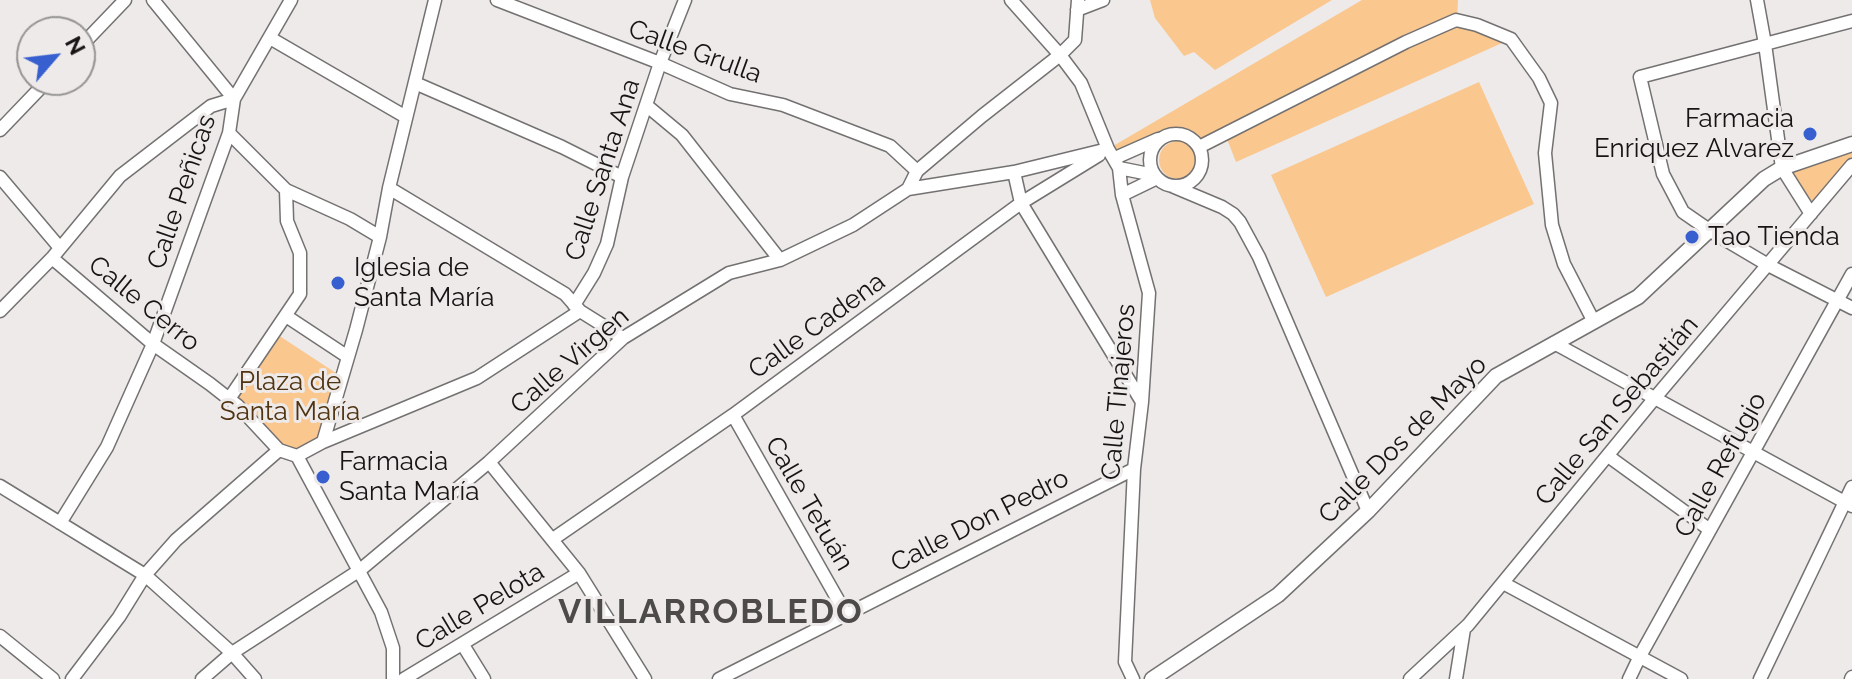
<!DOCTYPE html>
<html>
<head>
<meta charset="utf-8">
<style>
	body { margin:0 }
	#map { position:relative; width:1852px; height:679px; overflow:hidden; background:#edeae9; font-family:Raleway,sans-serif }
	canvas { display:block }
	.north { position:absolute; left:16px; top:16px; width:80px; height:80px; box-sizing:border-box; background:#edeae9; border:2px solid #979494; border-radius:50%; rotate:62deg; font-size:22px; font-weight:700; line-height:32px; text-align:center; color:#161414 }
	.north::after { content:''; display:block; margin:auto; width:28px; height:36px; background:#375fd0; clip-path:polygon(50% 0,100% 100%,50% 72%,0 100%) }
</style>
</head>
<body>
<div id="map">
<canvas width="1852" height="679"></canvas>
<div class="north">N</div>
</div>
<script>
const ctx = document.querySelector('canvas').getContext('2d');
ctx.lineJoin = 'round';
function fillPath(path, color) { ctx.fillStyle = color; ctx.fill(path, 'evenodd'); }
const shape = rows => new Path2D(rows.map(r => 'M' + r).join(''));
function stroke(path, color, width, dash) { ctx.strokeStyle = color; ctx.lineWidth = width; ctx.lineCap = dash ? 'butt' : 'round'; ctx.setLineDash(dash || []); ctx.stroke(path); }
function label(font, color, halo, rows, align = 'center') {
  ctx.font = font + ' Raleway,sans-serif'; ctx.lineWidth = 6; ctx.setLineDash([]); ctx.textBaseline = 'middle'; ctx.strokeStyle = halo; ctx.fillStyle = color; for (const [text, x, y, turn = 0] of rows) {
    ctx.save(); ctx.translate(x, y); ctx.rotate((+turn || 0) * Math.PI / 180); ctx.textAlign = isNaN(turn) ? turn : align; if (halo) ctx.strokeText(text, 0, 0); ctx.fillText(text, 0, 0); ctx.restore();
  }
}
fillPath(shape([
	[1150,0,1332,0,1215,70,1194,52,1184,56,1155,18],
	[1362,0,1458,0,1457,20,1511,39,1236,162,1225,134,1199,147,1191,138,1182,134,1171,134,1115,158,1108,149],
	[1479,82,1534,204,1326,297,1271,175],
	'1159 160a19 19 0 1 1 38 0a19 19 0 1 1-38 0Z',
	[1852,144,1852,165,1811,214,1782,168],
	[275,333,342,377,323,442,297,456,279,450,229,399]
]), '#fac78f');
const minor = shape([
	[153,0,234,99],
	[497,0,660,63,730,94,783,105,890,146,917,171],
	[1011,0,1060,55,1081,83,1108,149,1119,168,1122,195,1149,293,1142,402,1134,469,1125,662,1133,679],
	[1757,0,1765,44,1782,168,1811,214],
	[1077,10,1103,0],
	[1852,21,1640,77,1663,174,1683,212,1709,230,1768,265,1852,308],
	[270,38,406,117],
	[80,47,125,0],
	[415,83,562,147,622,177],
	[646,105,682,135,780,260],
	[0,130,48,80],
	[229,133,286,190,350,219,380,237],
	'1150 160a26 26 0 1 1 52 0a26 26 0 1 1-52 0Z',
	[1199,147,1406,42,1456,20,1477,25,1511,39,1539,78,1551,103,1545,153,1552,225,1564,264,1594,322],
	[1115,158,1158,139],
	[1119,168,1154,175],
	[1014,172,1021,203,1142,402],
	[0,177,60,248],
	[1172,186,1222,207,1233,214,1240,222,1259,257,1368,511],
	[908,189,917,171,982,116,1060,55,1075,40,1078,0],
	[1122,195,1157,178],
	[52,258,153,344,210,384,238,406,279,450],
	[574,305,594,273,607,244,622,177,660,63,685,0],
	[0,311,52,258,120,176,211,106,234,99],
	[580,311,623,338],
	[286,316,348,357],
	[1554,343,1852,506],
	[229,399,300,294,300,253,287,221,286,190],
	[733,415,846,614],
	[323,442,356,330,380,237,389,188,435,0],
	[297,456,381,612,393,648,393,679],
	[1608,456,1710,530],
	[489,462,579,573,645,679],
	[0,486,145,575,232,653,255,679],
	[60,523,107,447,153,344,229,133,234,99,291,0],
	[553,539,733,415,1021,203,1099,155],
	[1503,583,1681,679],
	[0,636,53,679],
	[463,645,484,679],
	[72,679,119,617,145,575,176,540,279,450,297,456,323,442,477,378,580,311,565,294,389,188],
	[202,679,232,653,360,570,489,462,623,338,729,273,780,260,853,225,908,189,1014,172,1108,149],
	[404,679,579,573],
	[719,679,1134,469],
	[1410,679,1468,625,1654,399,1852,165],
	[1456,679,1464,629],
	[1629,679,1640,656,1852,274],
	[1760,679,1852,487],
	[1851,679,1852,677]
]);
const tertiary = shape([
	[1152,679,1278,595,1368,511,1496,376,1638,297,1764,179,1782,168,1852,144]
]);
stroke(minor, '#747171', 15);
stroke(tertiary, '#747171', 17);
stroke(minor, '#fff', 12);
stroke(tertiary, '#fff', 14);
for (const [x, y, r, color] of [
	[1810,134,8,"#375fd0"],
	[1692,237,8,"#375fd0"],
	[338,283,8,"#375fd0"],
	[323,477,8,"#375fd0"]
]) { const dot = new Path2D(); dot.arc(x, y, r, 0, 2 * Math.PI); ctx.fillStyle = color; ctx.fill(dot); stroke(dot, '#edeae9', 3); }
label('26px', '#161414', '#edeae9', [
	["Calle Grulla",695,52,20],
	["Calle Santa Ana",603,170,-72],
	["Calle Peñicas",182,192,-71],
	["Calle Cerro",144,304,39],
	["Calle Cadena",817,326,-36],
	["Calle Virgen",570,361,-41],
	["Calle Tinajeros",1119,392,-85],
	["Calle San Sebastián",1617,411,-50],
	["Calle Dos de Mayo",1403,440,-45],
	["Calle Refugio",1721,465,-61],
	["Calle Tetuán",809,504,60],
	["Calle Don Pedro",980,521,-27],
	["Calle Pelota",480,607,-31]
]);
label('26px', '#161414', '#edeae9', [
	["Farmacia",1794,119,"right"],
	["Enriquez Alvarez",1794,149,"right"],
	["Tao Tienda",1708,237],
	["Iglesia de",354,268],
	["Santa María",354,298],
	["Farmacia",339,462],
	["Santa María",339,492]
], 'left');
label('26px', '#503411', '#edeae9', [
	["Plaza de",290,382],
	["Santa María",290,412]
]);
ctx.letterSpacing = '2px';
label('bold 34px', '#4d4a4a', '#edeae9', [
	["VILLARROBLEDO",711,613]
]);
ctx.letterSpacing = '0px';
</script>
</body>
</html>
